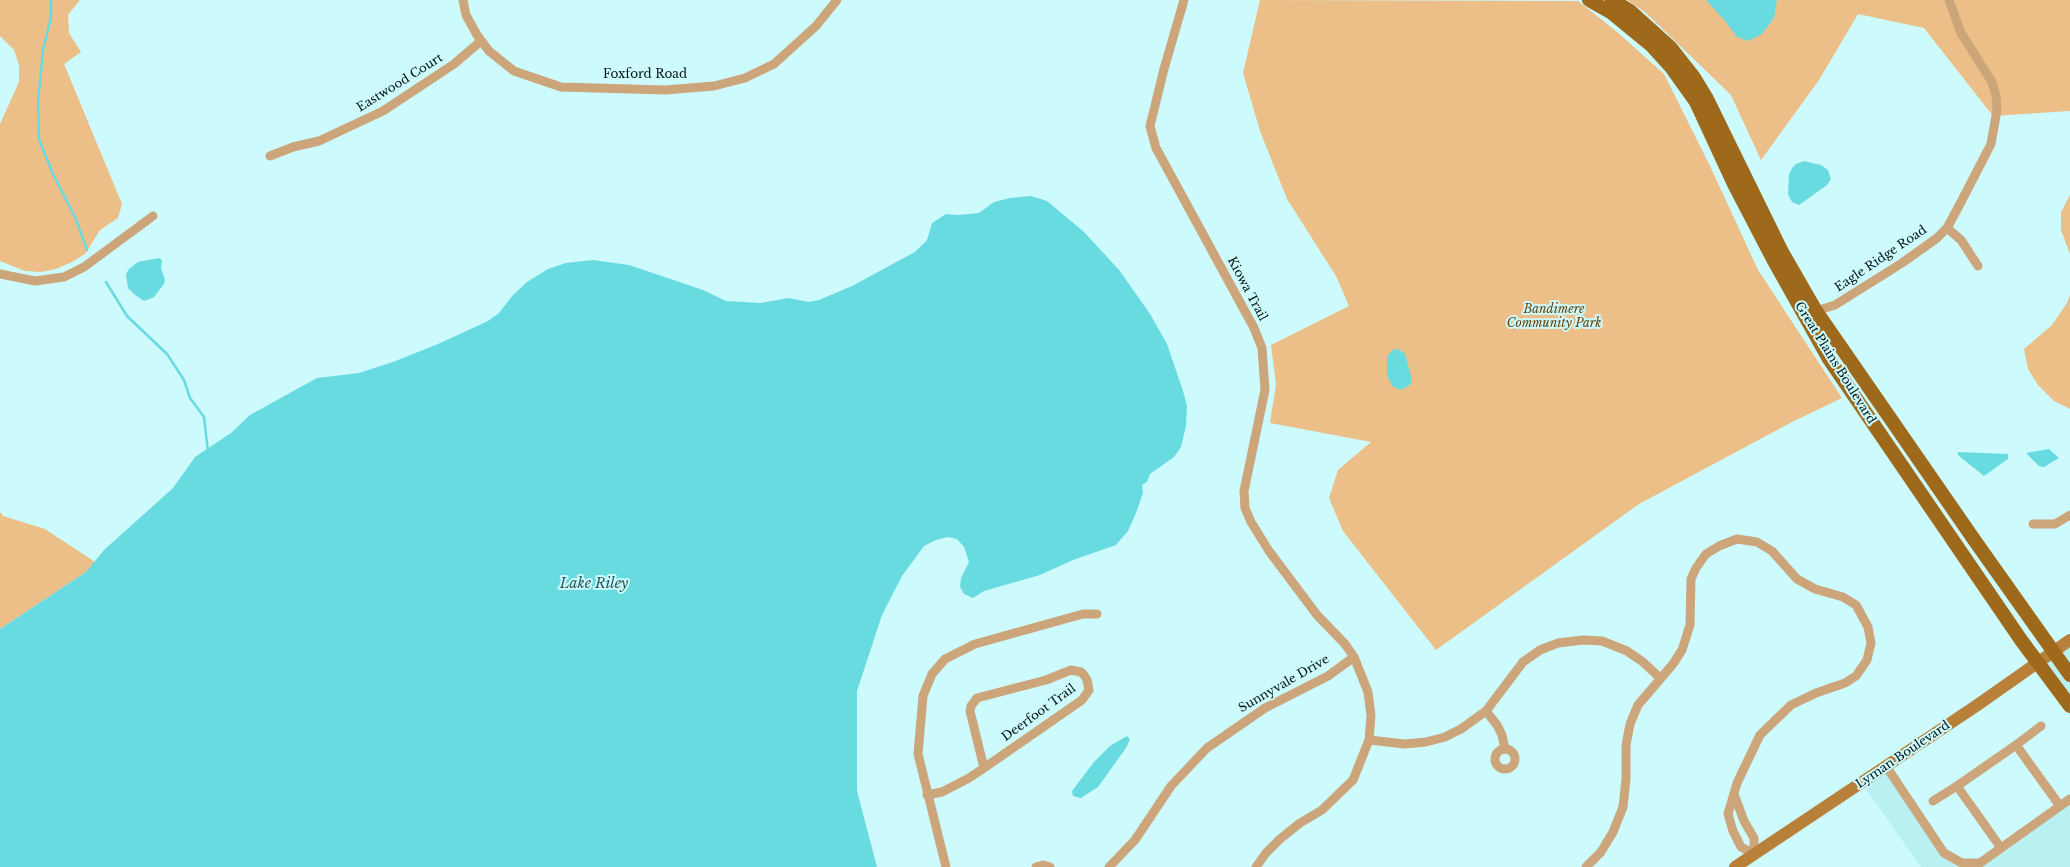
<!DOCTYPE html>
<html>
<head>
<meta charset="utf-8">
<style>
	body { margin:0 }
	canvas { display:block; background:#cdfafc }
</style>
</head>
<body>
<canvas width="2070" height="867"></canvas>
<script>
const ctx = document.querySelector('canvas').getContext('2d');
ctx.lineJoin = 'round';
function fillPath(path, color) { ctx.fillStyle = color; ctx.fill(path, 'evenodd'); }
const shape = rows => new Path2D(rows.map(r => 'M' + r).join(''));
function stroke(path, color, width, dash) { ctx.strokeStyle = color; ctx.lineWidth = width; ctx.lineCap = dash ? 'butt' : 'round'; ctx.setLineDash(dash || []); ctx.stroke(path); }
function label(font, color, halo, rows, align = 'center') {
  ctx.font = font + ' "Libre Baskerville",serif'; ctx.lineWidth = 4; ctx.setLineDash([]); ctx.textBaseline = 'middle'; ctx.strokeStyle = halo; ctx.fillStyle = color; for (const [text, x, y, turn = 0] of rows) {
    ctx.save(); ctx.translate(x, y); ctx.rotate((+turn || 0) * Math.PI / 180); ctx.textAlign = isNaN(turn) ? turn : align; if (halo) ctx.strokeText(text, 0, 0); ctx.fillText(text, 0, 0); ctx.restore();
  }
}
fillPath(shape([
	[2070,639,2070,706,2039,663,1886,766,1944,853,1971,864,2070,799,2070,867,1921,867,1861,782]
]), '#b9f0f2');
fillPath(shape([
	[0,0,80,0,68,15,69,33,81,52,64,64,122,204,118,218,100,230,85,254,72,262,56,269,41,272,25,271,0,261,0,124,19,82,19,65,14,50,0,36],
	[1260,0,1578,1,1616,31,1664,74,1710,166,1758,270,1842,398,1792,422,1639,504,1436,650,1343,531,1329,498,1338,470,1371,442,1270,423,1276,384,1271,345,1349,306,1336,276,1287,199,1260,131,1243,73],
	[1627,0,2070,0,2070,111,1993,116,1924,28,1858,14,1819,80,1761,160,1731,95,1645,12],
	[2070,195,2070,254,2061,230,2061,212],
	[2070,295,2070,409,2054,401,2038,385,2028,369,2024,349,2052,325,2067,303],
	[0,512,3,516,45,529,95,562,86,572,0,629]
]), '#ecbe88');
fillPath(shape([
	[1706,0,1777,0,1774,18,1762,34,1748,41,1737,37,1725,21],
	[1804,161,1821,165,1828,170,1831,179,1827,185,1799,205,1792,202,1788,194,1789,174,1792,168,1796,164],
	[1031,196,1047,201,1083,231,1120,271,1150,314,1167,344,1183,391,1187,406,1186,426,1181,447,1174,457,1150,474,1147,482,1142,485,1143,493,1136,513,1128,531,1116,545,1073,560,1040,575,984,591,973,598,964,594,960,587,961,578,969,562,964,547,957,539,948,537,936,540,924,546,902,576,882,615,857,691,857,791,877,867,0,867,0,629,86,572,104,550,173,488,195,457,231,433,250,415,317,378,359,373,393,362,438,344,488,321,499,313,513,295,527,282,548,269,566,263,593,260,629,265,703,290,726,301,760,303,789,298,808,302,819,300,852,286,915,252,927,240,932,223,946,214,958,215,979,213,994,202,1010,198],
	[159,258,162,260,161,268,165,280,164,284,154,297,144,301,134,294,128,288,126,274,129,269,138,262],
	[1394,349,1400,350,1405,354,1412,380,1410,385,1401,390,1392,386,1387,375,1387,356],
	[2049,449,2059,458,2044,467,2039,466,2026,453],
	[1958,452,2008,454,2008,459,1984,476,1958,455],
	[1127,736,1130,739,1126,748,1098,787,1081,798,1073,796,1072,791,1094,762,1110,746]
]), '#68dbe1');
stroke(shape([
	[51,0,51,17,43,50,38,102,39,139,52,172,76,219,87,250],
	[106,282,127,316,167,354,184,380,190,398,204,417,208,452]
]), '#68dbe1', 2.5);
stroke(shape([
	[463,0,466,15,477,35,489,51,514,71,561,87,665,90,714,86,745,78,774,64,816,26,837,0],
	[1184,0,1164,69,1150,126,1156,148,1254,328,1262,348,1265,390,1244,491,1245,508,1251,522,1269,551,1317,615,1345,644,1354,657,1368,692,1371,716,1369,740,1353,780,1322,810,1300,823,1280,839,1266,853,1256,867],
	[270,156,293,147,319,141,383,111,454,64,481,41],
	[1947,228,1961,240,1978,266],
	[0,274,35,281,64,277,84,267,153,216],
	[1816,311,1835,305,1902,263,1937,238,1947,228,1960,204,1991,144,1997,110,1996,96,1992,82,1961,33,1949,0],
	[2033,524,2055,524,2070,515],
	[1486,711,1497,725,1502,735,1505,749],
	[1369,740,1405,744,1426,742,1445,737,1461,729,1486,711,1523,662,1540,650,1558,643,1583,640,1602,641,1627,651,1643,662,1660,678],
	[2016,745,2041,726],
	'1495 759a10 10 0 1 1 20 0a10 10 0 1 1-20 0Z',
	[1886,766,1944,853,1962,863,1980,863,2070,799],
	[1734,794,1744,821,1754,838,1754,854],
	[927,795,942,792,969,778,984,768,1082,700,1089,690,1087,680,1084,675,1081,672,1071,670,1046,680,977,698,971,706,970,711,984,768],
	[1933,801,1957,786],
	[2001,848,1957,786,2016,745,2060,806],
	[946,867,918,754,923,696,932,674,945,659,975,644,1083,614,1097,614],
	[1036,867,1043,865,1050,867],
	[1109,867,1135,840,1171,786,1207,748,1265,708,1328,676,1354,657],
	[1586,867,1601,852,1613,832,1623,807,1626,779,1626,745,1630,724,1638,705,1673,664,1682,650,1690,625,1691,579,1696,568,1706,554,1719,546,1737,539,1757,542,1772,551,1797,579,1815,589,1843,597,1856,605,1868,627,1871,643,1867,660,1856,676,1845,683,1816,693,1791,705,1760,735,1737,783,1728,814,1733,831,1741,847,1754,854]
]), '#cca67a', 9);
stroke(shape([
	[1735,867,1976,706,2070,640]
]), '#b88038', 12);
stroke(shape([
	[1589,0,1612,13,1651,45,1671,67,1696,102,1734,184,1773,259,1829,359,2021,640,2070,706],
	[1612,0,1630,11,1671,48,1693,76,1707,99,1782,252,1816,311,1975,541,2070,675]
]), '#9f691b', 14);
label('12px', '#031314', '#cdfafc', [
	["Foxford Road",645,75],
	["Eastwood Court",400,83,-32],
	["Eagle Ridge Road",1881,259,-34],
	["Kiowa Trail",1247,289,62],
	["Great Plains Boulevard",1835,363,58],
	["Sunnyvale Drive",1284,684,-30],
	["Deerfoot Trail",1039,713,-36],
	["Lyman Boulevard",1903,755,-34]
]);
label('italic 12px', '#64400b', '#cdfafc', [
	["Bandimere",1554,310],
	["Community Park",1554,324]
]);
label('italic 14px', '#25575a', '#cdfafc', [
	["Lake Riley",594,584]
]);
</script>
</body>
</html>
